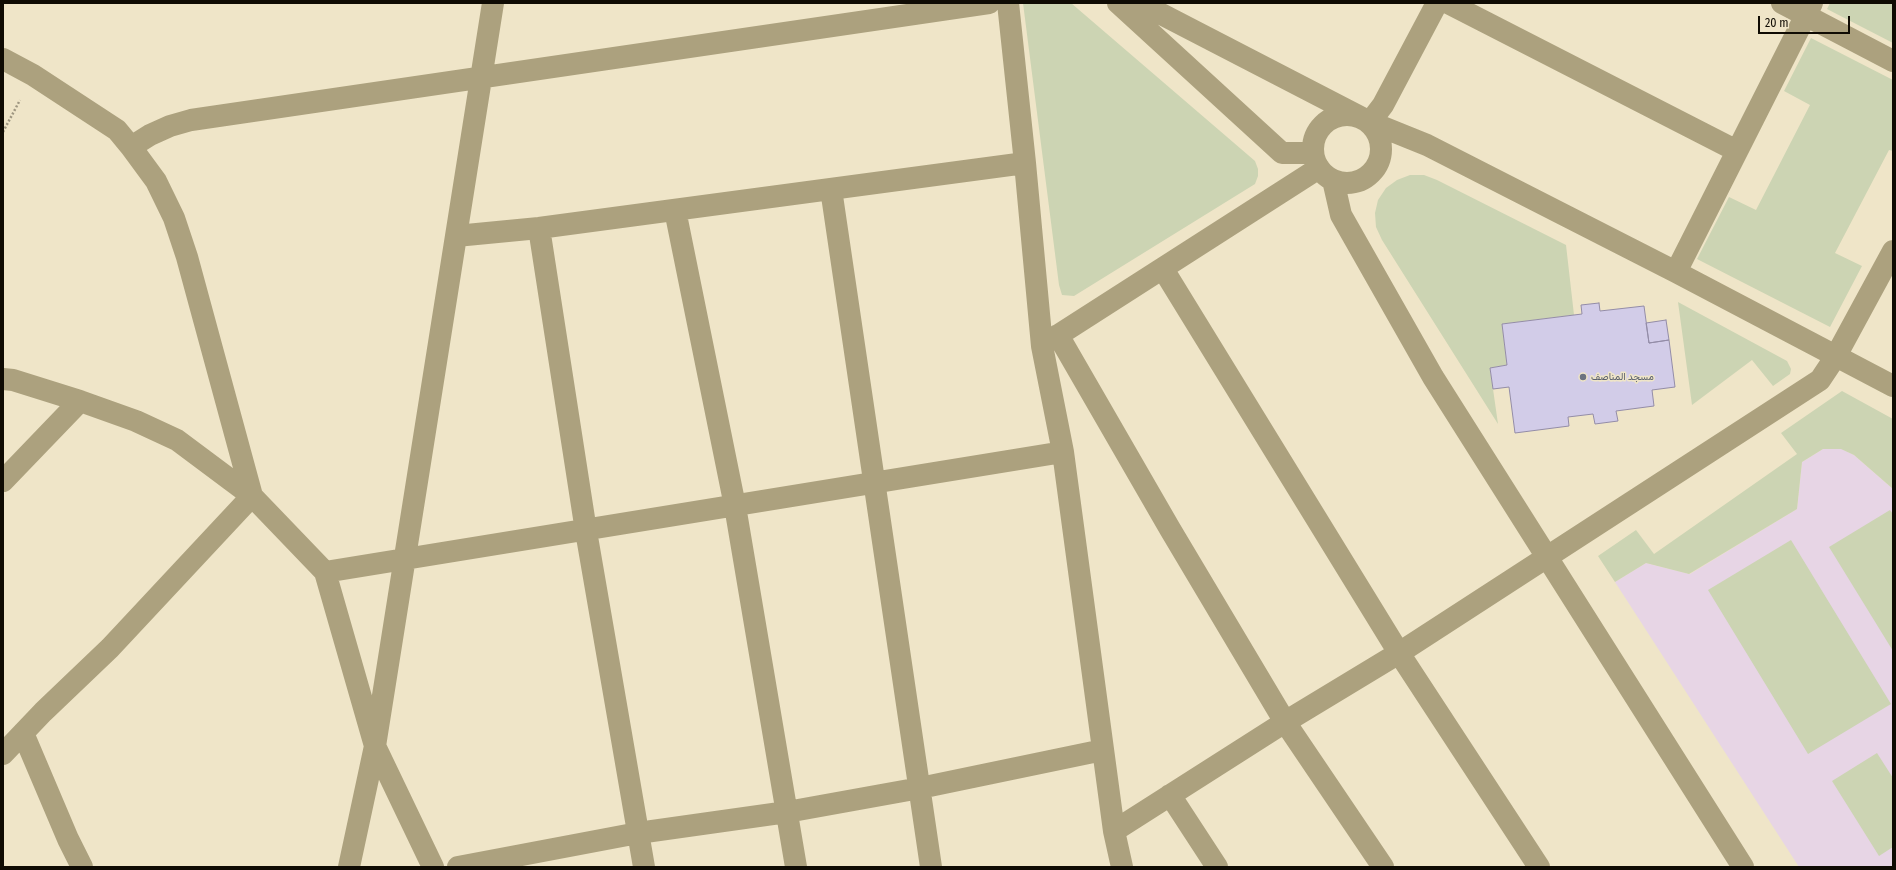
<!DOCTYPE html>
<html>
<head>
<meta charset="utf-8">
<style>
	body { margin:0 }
	#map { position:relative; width:1896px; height:870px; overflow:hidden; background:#efe5c8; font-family:"Fira Sans Condensed",sans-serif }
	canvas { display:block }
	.frame { position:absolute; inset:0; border:4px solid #0f0b03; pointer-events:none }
	.scale { position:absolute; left:1758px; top:16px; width:92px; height:18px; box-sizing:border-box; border:2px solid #0f0b03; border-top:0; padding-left:5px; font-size:12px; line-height:14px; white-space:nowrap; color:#0f0b03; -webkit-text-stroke:3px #efe5c8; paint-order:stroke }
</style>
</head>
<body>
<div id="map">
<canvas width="1896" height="870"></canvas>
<div class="frame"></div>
<div class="scale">20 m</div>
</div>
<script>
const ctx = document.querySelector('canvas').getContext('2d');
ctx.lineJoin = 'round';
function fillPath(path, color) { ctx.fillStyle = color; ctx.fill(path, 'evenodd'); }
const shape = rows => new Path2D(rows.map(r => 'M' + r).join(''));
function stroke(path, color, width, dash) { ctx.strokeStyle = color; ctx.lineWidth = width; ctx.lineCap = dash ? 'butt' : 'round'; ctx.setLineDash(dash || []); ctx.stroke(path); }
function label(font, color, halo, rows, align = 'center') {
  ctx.font = font + ' "Fira Sans Condensed",Vazirmatn,sans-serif'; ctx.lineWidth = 3; ctx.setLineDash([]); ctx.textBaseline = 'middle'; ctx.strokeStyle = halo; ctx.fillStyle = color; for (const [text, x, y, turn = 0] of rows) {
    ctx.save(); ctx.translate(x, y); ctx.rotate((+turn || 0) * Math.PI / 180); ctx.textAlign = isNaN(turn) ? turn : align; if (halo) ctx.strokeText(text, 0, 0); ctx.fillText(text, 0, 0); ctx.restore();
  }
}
fillPath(shape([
	[1823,449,1842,449,1854,455,1893,489,1893,867,1799,867,1615,582,1646,563,1690,574,1797,509,1802,462]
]), '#e7d5e5');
fillPath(shape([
	[1023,3,1071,3,1255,161,1258,169,1258,176,1255,184,1074,296,1062,295,1059,285],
	[1830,3,1893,3,1893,43,1827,9],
	[1811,38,1893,80,1893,151,1889,150,1835,253,1862,266,1830,327,1697,259,1729,197,1756,210,1810,105,1784,91],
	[1410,175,1424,175,1437,180,1566,245,1574,315,1502,324,1507,365,1490,368,1498,424,1382,240,1376,227,1375,213,1378,200,1386,188,1397,180],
	[1678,302,1787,361,1791,369,1790,374,1773,386,1752,360,1692,405],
	[1842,391,1893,419,1893,489,1854,455,1841,449,1823,449,1802,462,1797,509,1689,574,1646,563,1615,582,1598,556,1636,530,1654,554,1797,454,1781,433],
	[1890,510,1893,514,1893,651,1829,547],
	[1791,540,1891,704,1808,754,1708,590],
	[1877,753,1893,778,1893,847,1879,856,1832,781]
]), '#ccd4b3');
const building = shape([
	[1599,303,1600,311,1644,306,1649,343,1669,340,1675,387,1652,390,1654,406,1616,411,1618,421,1595,424,1593,414,1568,417,1569,426,1515,433,1509,387,1493,389,1490,368,1507,365,1502,324,1582,314,1581,305,1599,303],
	[1666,320,1669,340,1649,343,1646,323,1666,320]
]);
fillPath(building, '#d2cce8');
stroke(building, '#938ca7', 1);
stroke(shape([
	[3,132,20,100]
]), '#9e9681', 2.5, [2, 2]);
stroke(shape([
	[1008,3,1025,163,1042,346,1063,452,1114,831,1122,867],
	[1118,3,1282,153,1313,153],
	[1140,3,1370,122,1427,145,1676,272,1893,386],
	[1448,3,1737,151],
	[1782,3,1893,61],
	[3,59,33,75,117,130,131,147,156,181,174,218,187,257,252,496,110,648,43,712,3,754],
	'1313 149a34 34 0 1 1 68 0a34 34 0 1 1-68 0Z',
	[1370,122,1383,105,1437,3],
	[131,147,150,135,170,126,191,120,989,3],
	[1333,180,1341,215,1433,377,1743,867],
	[831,189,931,867],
	[675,210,735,506,796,867],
	[539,228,586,531,644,867],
	[456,236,539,228,1025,163],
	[1163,269,1399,653,1539,867],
	[1676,272,1812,3],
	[1058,335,1170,529,1285,722,1383,867],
	[1046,343,1319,168],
	[3,379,13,380,80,401,136,421,177,440,252,496,325,572,1063,452],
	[3,481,80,401],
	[325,572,375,746,433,867],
	[23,733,68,839,82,867],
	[1170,795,1217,867],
	[1114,831,1285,722,1399,653,1820,380,1836,356,1893,251],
	[349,867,375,746,493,3],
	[458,867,638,833,787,812,920,788,1103,750]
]), '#aca17e', 22);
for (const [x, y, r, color] of [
	[1583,377,4,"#6b7280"]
]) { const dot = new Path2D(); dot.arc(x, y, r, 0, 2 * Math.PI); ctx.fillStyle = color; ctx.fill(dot); stroke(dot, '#efe5c8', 1.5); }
label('10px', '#5b616d', '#efe5c8', [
	["مسجد المناصف",1591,377]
], 'left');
</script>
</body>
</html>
